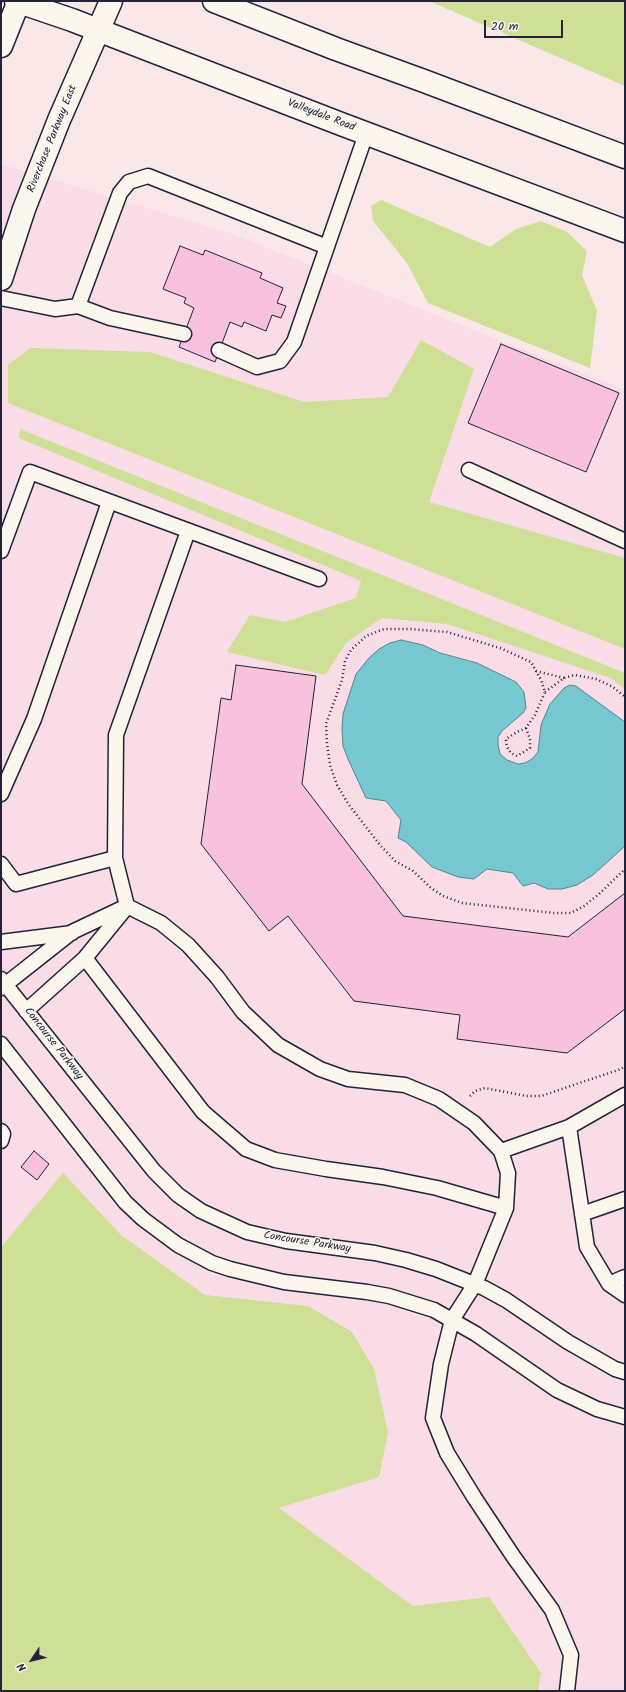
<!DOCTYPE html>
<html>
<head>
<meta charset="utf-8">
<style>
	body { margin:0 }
	#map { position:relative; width:626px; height:1692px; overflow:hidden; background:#fae7e8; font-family:Kalam,sans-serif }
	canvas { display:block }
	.frame { position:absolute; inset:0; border:2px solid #22223b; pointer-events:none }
	.north { position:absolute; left:12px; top:1640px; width:40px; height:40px; -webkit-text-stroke:3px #fbf7ec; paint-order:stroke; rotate:235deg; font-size:11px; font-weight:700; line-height:16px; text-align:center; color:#22223b }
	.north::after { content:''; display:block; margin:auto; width:14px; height:18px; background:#22223b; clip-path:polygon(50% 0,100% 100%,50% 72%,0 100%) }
	.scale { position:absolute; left:484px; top:20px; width:79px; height:18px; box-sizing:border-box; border:2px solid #22223b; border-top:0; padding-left:5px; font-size:12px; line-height:14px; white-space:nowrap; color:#22223b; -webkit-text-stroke:3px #fbf7ec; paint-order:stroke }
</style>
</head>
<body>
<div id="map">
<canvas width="626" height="1692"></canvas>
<div class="frame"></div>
<div class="north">N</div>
<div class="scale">20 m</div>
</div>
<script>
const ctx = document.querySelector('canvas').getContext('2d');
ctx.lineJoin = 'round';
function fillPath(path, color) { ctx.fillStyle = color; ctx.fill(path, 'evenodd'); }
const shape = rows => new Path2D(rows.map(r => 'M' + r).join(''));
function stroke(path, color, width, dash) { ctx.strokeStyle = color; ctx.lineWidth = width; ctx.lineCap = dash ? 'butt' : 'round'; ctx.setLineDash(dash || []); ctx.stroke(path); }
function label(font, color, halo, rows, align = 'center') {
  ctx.font = font + ' Kalam,sans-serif'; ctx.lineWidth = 3; ctx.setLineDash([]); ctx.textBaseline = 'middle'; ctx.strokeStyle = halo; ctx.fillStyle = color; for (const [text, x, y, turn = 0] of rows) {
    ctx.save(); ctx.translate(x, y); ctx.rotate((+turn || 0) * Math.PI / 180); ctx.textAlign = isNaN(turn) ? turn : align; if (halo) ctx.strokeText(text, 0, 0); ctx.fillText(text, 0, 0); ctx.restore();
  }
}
fillPath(shape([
	[1,164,230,233,625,390,625,1691,1,1691]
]), '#f9dce5');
fillPath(shape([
	[429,1,625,1,625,86],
	[381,200,490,247,516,229,541,221,567,232,587,251,582,275,597,311,590,368,428,303,407,263,373,221,371,206],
	[421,340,474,369,429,502,625,558,625,649,8,403,8,365,30,348,150,352,304,402,388,397],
	[20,429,625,673,625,689,611,678,447,624,382,618,347,642,325,675,227,652,250,615,285,622,356,598,361,581,19,438],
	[63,1173,121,1235,205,1295,308,1306,352,1332,374,1369,388,1433,379,1477,279,1508,413,1606,489,1597,541,1673,538,1691,1,1691,1,1247]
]), '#cde095');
const water = shape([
	[401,640,423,645,440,653,477,663,516,682,524,692,526,708,523,713,502,731,498,737,498,745,500,754,507,760,518,764,525,763,532,759,538,752,541,725,550,704,564,688,570,685,576,686,584,692,625,722,625,846,593,875,577,885,562,889,548,889,534,883,523,886,513,873,487,869,474,879,458,877,432,867,406,842,398,838,401,820,386,801,366,798,348,759,343,746,342,729,343,714,356,674,369,658,379,649,390,643,401,640]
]);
fillPath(water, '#77c8d0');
stroke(water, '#558694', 1);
const building = shape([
	[180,246,203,255,205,250,262,273,260,278,283,288,277,303,286,306,281,318,272,315,266,331,244,322,242,327,230,322,215,362,179,347,194,308,184,303,186,298,163,289,180,246],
	[501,344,619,393,586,472,468,423,501,344],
	[236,665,316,676,302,784,403,916,568,937,625,893,625,1009,567,1053,457,1039,460,1015,354,1001,288,916,269,931,201,844,221,698,231,700,236,665],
	[34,1151,49,1164,37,1180,21,1167,34,1151]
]);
fillPath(building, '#f8c2dd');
stroke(building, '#22223b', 1);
const service = shape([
	[1,298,55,309,78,306,110,318,184,334],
	[78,306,120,193,129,182,148,176,327,247],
	[219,350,257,367,280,361,294,342,366,134],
	[469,470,625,541],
	[1,551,30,472,319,579],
	[1,794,34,719,109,502],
	[115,858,116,735,188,531],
	[1,864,16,884,115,858,127,906,161,923,188,945,217,977,243,1012,278,1045,320,1069,348,1079,405,1085,439,1099,474,1123,501,1151],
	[1,942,72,933],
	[85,958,203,1112,246,1149,275,1160,326,1169,383,1177,437,1188,506,1208,475,1284,452,1320,441,1364,433,1418,447,1453,474,1497,513,1556,552,1610,571,1655,567,1691],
	[1,979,154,1171,178,1195,201,1211,247,1232,286,1241,375,1253,406,1260,436,1269,484,1288,506,1300,568,1342,615,1369,625,1372],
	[1,988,72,932,127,906],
	[26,1011,85,958,125,909],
	[1,1044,125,1202,143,1219,178,1245,212,1263,230,1269,284,1282,367,1292,389,1296,434,1310,476,1334,557,1390,597,1409,625,1417],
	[569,1127,587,1247,609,1284,625,1295],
	[1,1131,3,1134,1,1141],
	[506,1208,508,1173,501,1151,569,1127,625,1095],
	[582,1214,625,1199],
	[609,1284,625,1277]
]);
const tertiary = shape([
	[1,46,19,1],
	[1,279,24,209,59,120,111,1]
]);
const secondary = shape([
	[16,1,72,20,341,124,625,231],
	[214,1,336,49,424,81,625,157]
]);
stroke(service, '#22223b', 17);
stroke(tertiary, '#22223b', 25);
stroke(secondary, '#22223b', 25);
stroke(shape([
	[536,671,564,678],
	[545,692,564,678,575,675,596,679,613,687,625,697],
	[526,728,530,739,530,748,517,756,511,753,507,747,506,739,517,732,526,728,535,715,545,692,541,680,531,662,500,648,447,632,410,629,384,629,366,636,351,650,345,661,342,680,326,724,327,744,330,765,337,785,349,805,380,845,395,861,413,871,431,888,443,896,462,903,554,913,571,913,584,906,599,894,625,869],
	[470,1096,475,1091,485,1088,526,1096,541,1096,621,1069,625,1066]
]), '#22223b', 2.5, [1, 3]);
stroke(service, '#fbf7ec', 14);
stroke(tertiary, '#fbf7ec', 22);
stroke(secondary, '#fbf7ec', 22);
label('11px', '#22223b', '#fbf7ec', [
	["Valleydale Road",321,116,21],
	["Riverchase Parkway East",53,139,-68],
	["Concourse Parkway",53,1044,52],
	["Concourse Parkway",307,1243,9]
]);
</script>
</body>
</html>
